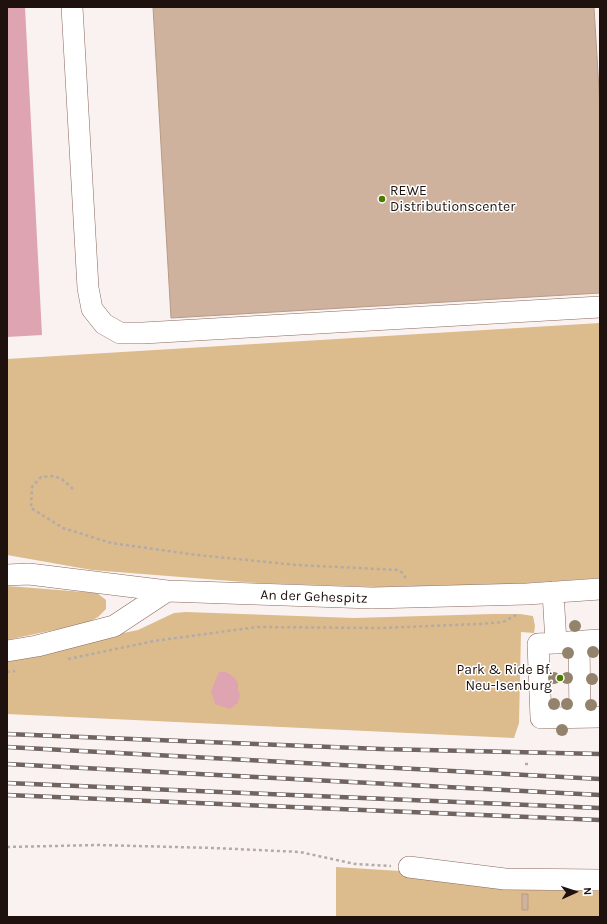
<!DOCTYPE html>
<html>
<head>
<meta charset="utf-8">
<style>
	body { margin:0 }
	#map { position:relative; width:607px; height:924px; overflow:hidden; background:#faf2f0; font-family:Karla,sans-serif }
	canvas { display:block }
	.frame { position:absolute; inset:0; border:8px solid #1f120e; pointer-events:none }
	.north { position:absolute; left:555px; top:872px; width:40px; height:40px; -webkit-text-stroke:3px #fff; paint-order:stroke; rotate:87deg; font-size:11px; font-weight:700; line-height:16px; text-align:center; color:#1f120e }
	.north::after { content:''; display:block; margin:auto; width:14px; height:18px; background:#1f120e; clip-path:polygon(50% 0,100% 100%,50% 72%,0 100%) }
</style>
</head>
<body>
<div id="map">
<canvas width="607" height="924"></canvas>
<div class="frame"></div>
<div class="north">N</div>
</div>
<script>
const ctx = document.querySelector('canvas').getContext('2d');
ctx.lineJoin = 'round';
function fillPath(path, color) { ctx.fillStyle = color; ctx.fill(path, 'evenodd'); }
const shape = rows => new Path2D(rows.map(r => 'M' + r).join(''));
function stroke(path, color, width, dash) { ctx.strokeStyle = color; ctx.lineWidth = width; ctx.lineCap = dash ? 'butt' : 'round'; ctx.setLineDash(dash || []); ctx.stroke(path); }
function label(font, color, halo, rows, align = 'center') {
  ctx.font = font + ' Karla,sans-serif'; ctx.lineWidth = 3; ctx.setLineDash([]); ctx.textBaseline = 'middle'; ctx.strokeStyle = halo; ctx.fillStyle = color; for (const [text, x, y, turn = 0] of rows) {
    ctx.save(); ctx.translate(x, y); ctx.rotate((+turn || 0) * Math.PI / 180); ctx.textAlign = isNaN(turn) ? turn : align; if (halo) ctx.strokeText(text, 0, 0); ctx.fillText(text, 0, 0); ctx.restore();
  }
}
fillPath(shape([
	[600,323,600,578,511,584,377,587,257,583,92,570,7,555,7,359],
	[7,586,97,593,106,600,106,609,98,617,87,623,7,640],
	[186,612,354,618,493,614,520,614,533,616,535,626,534,633,521,632,519,723,514,738,7,714,7,657,138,630,174,613],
	[336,867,432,873,537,890,600,891,600,917,336,917]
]), '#dcbb8c');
fillPath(shape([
	[7,7,25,7,42,335,7,337],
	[219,672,226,672,234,677,238,683,238,690,240,695,238,703,230,709,215,704,211,691]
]), '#dfa4b1');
const building = shape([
	[153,7,594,7,600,106,600,293,171,318,153,7],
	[522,894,528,894,528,910,522,910,522,894]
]);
fillPath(building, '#cfb29d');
stroke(building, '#b69a85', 1);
const minor = shape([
	[72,7,88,288,92,309,104,324,120,333,143,333,600,307],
	[7,575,29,574,167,591,372,598,527,594,600,589],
	[553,592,556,643],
	[600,640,538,644,541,718,600,717],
	[579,641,580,717],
	[7,651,37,646,114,626,167,591],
	[409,867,505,879,600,880]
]);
stroke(minor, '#89695e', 22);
stroke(shape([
	[73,489,63,480,54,476,41,477,32,487,31,508,63,528,111,543,197,555,297,565,398,570,403,573,406,579],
	[68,659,154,641,257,627,382,628,479,624,503,622,516,615],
	[7,672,15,671],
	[525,764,530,764],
	[7,847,98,845,214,848,300,852,355,864,391,866]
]), '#b4aba8', 2.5, [3, 3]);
stroke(minor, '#fff', 21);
const rail = shape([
	[7,734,381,749,600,754],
	[7,747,600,779],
	[7,764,600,795],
	[7,783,600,808],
	[7,795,600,820]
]);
stroke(rail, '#706461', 4.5);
stroke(rail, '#fff', 3, [9]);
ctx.fillStyle = '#93836d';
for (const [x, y] of [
	[575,626],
	[593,652],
	[568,653],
	[554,678],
	[567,678],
	[592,679],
	[554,704],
	[567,704],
	[591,705],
	[562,730]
]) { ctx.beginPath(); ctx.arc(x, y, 6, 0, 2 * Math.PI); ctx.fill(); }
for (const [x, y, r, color] of [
	[382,199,4,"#4d7b00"],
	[560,678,4,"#4d7b00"]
]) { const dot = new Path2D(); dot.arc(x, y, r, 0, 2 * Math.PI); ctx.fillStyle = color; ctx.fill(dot); stroke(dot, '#fff', 1.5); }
label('14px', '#1f120e', '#fff', [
	["REWE",390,191],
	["Distributionscenter",390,207],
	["Park & Ride Bf.",552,670,"right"],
	["Neu-Isenburg",552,686,"right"]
], 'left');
label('14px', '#1f120e', '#fff', [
	["An der Gehespitz",314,597,2]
]);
</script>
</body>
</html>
